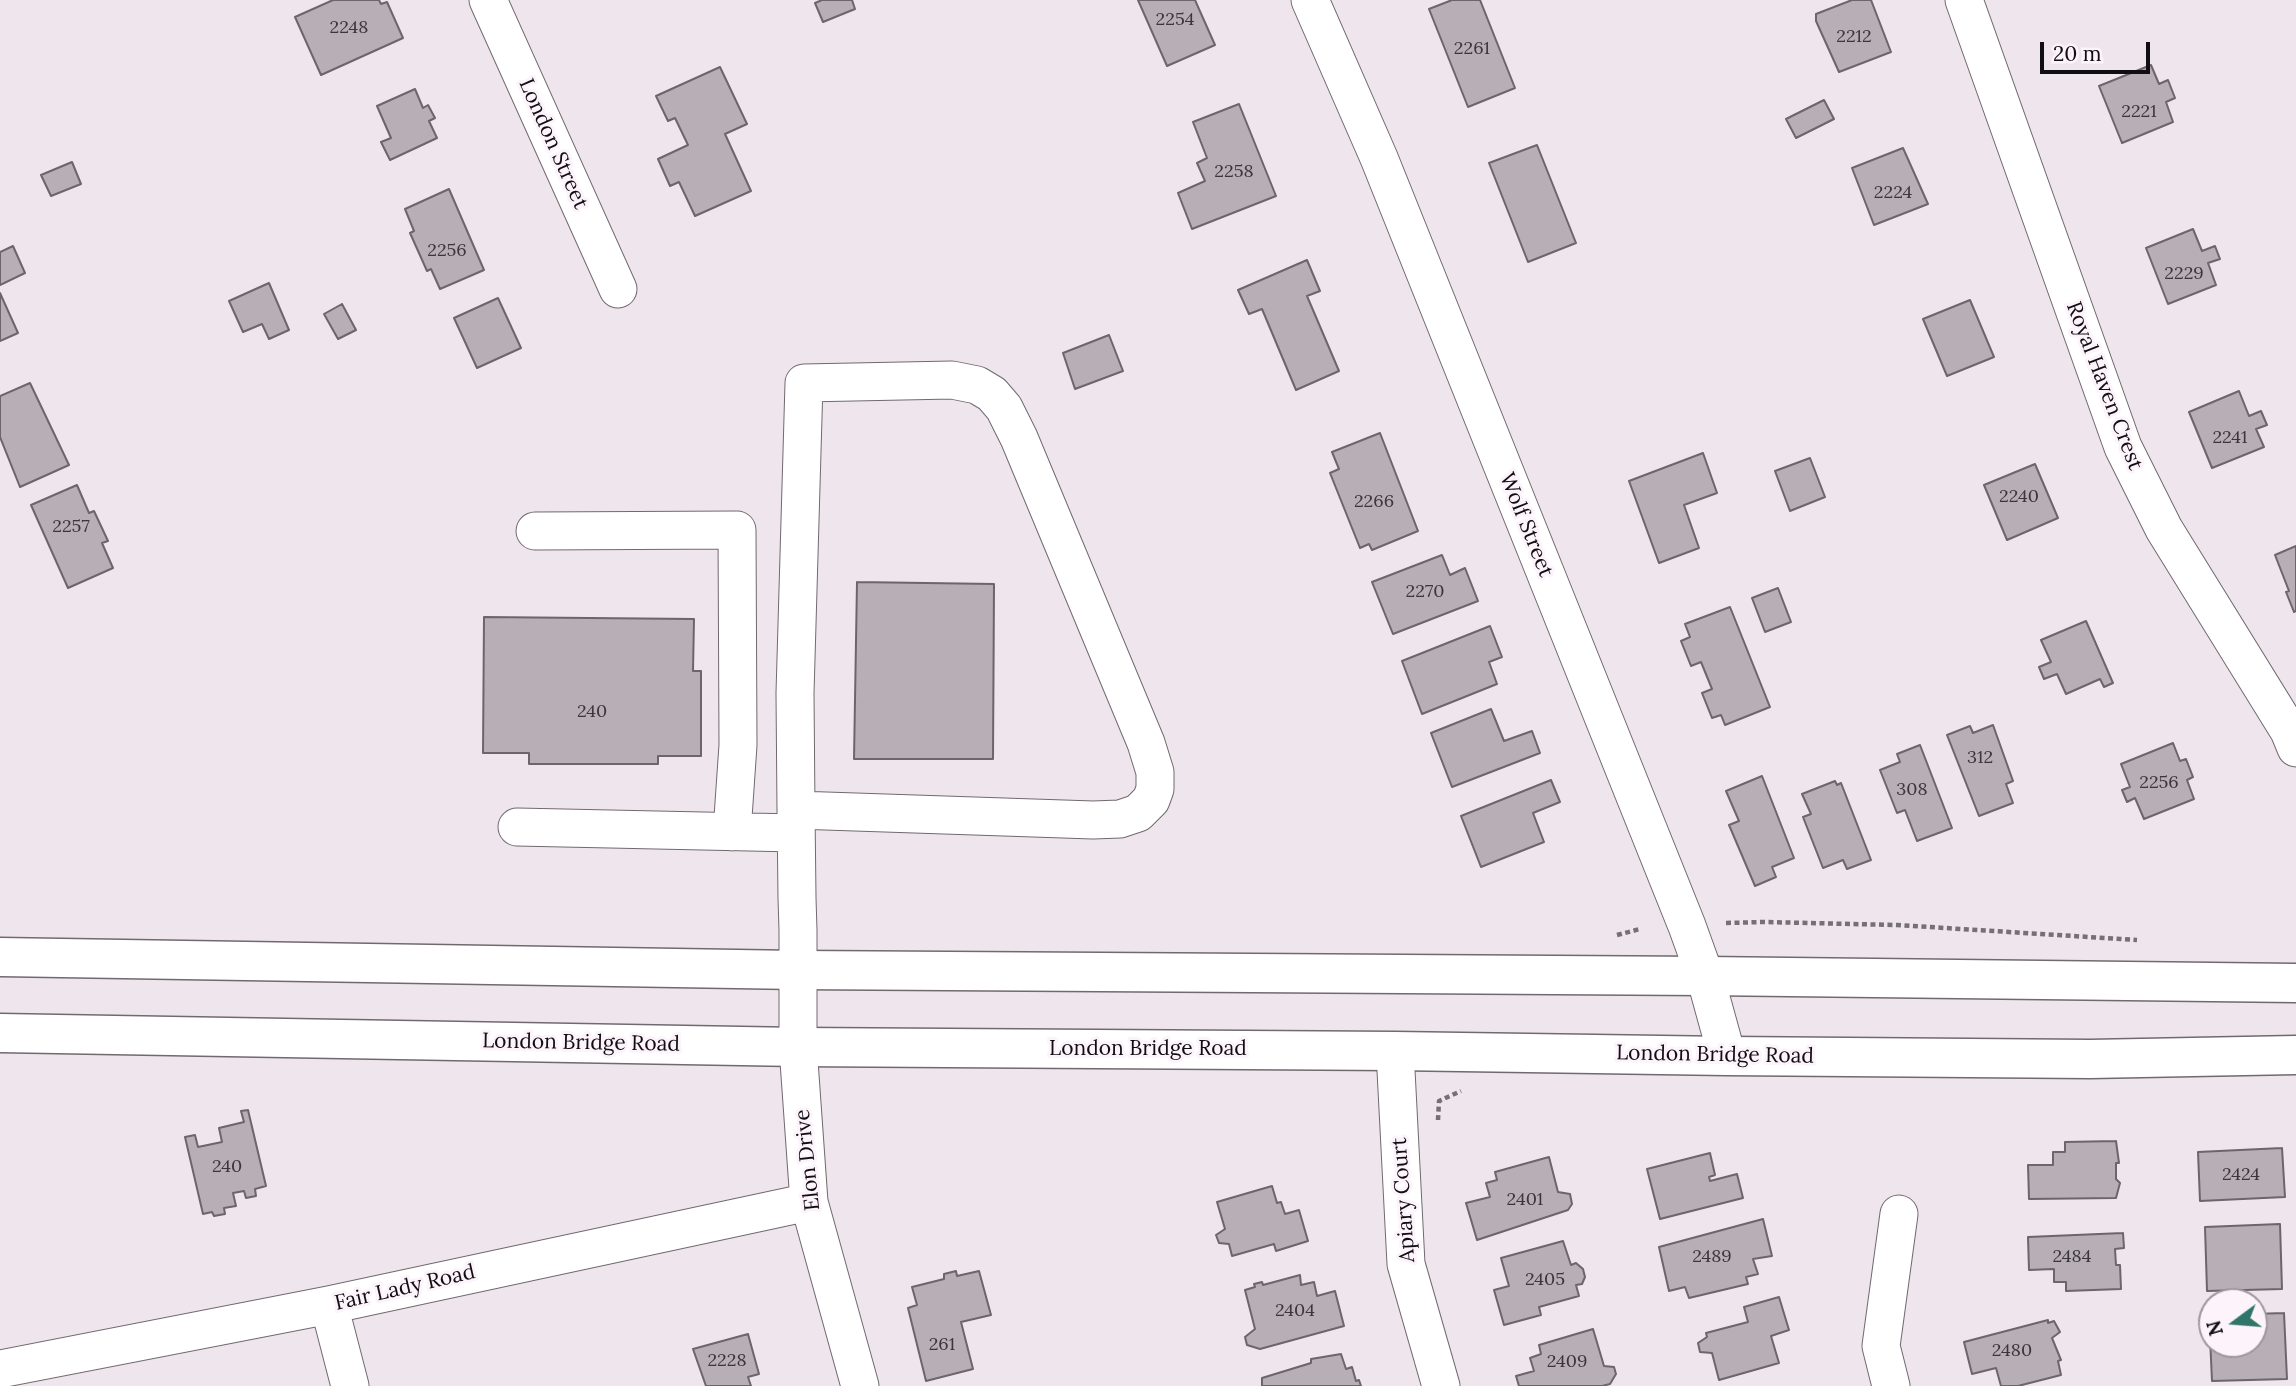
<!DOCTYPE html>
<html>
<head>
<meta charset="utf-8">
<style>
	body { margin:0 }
	#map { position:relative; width:2296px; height:1386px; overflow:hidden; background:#efe6ed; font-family:Lora,serif }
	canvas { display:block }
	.north { position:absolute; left:2198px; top:1288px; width:70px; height:70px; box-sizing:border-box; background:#fcf3fb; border:2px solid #9e979d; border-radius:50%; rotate:254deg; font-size:19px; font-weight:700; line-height:28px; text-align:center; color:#110e11 }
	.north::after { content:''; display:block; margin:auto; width:24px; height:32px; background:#307569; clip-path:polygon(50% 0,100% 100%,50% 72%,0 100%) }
	.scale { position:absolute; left:2040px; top:42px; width:110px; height:32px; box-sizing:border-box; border:4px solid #110e11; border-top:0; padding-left:9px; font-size:21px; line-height:24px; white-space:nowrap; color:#110e11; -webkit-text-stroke:5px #fcf3fb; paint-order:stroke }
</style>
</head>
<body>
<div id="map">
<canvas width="2296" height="1386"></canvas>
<div class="north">N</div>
<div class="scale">20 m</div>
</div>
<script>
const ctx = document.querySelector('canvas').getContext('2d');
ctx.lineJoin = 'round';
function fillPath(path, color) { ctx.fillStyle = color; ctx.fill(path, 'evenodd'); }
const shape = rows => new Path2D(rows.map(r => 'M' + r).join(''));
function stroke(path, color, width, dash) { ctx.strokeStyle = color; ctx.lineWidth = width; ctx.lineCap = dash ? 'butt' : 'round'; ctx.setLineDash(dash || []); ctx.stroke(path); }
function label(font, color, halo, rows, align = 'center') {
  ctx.font = font + ' Lora,serif'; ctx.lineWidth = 6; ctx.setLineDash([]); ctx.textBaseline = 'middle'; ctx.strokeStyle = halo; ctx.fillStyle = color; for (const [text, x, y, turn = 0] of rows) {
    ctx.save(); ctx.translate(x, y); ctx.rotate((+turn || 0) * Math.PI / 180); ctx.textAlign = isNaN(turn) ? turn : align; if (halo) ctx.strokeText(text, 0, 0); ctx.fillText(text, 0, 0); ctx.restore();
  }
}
const building = shape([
	[333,0,379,0,381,4,387,2,403,38,321,75,295,17,333,0],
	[822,0,852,0,855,9,823,22,815,3,822,0],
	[1138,0,1195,0,1215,45,1167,66,1138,0],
	[1452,0,1480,0,1515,88,1468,107,1429,9,1452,0],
	[1852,0,1871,0,1891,52,1839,72,1816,21,1816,14,1852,0],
	[2151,65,2159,84,2168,80,2175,98,2166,102,2173,122,2122,143,2099,86,2151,65],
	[720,67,747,124,725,134,751,191,695,216,679,182,670,186,658,159,688,145,675,118,668,121,656,96,720,67],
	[415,89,423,108,428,105,435,118,429,121,437,138,390,160,381,142,391,138,377,106,415,89],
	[1824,100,1834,119,1796,138,1786,119,1824,100],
	[1239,104,1276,196,1192,229,1178,193,1205,181,1197,163,1207,158,1193,122,1239,104],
	[1537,145,1576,243,1528,262,1489,163,1537,145],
	[1903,148,1928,204,1874,225,1852,168,1903,148],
	[72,162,81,184,51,196,41,175,72,162],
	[449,189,484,270,440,289,431,269,427,271,410,233,414,231,405,209,449,189],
	[2193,229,2202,251,2215,246,2220,259,2208,263,2216,285,2168,304,2146,248,2193,229],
	[13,246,25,273,0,285,0,252,13,246],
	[1307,260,1320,291,1307,296,1339,371,1296,390,1262,309,1249,314,1238,290,1307,260],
	[269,283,289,330,269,339,262,324,243,332,229,301,269,283],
	[0,293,18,333,0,341,0,293],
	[498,298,521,348,477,368,454,318,498,298],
	[1970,300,1994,357,1947,376,1923,319,1970,300],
	[342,304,356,330,338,339,324,314,342,304],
	[1109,335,1123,371,1075,389,1063,353,1109,335],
	[30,383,69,465,20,487,0,437,0,396,30,383],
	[2239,391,2249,416,2261,411,2267,425,2256,429,2264,447,2212,468,2189,412,2239,391],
	[1380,433,1418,531,1372,550,1369,544,1360,548,1330,473,1339,469,1332,452,1380,433],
	[1703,453,1717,493,1684,505,1699,548,1659,563,1629,481,1703,453],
	[1810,458,1825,497,1790,511,1775,471,1810,458],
	[2035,464,2058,518,2007,540,1984,485,2035,464],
	[77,485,89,513,94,511,108,541,102,543,113,568,68,588,31,505,77,485],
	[2296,546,2296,611,2294,612,2286,592,2289,591,2275,555,2296,546],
	[1442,555,1450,575,1465,568,1478,601,1393,634,1372,582,1442,555],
	[857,582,994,584,993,759,854,759,857,582],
	[1778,588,1791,622,1765,632,1752,598,1778,588],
	[1730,607,1770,707,1725,725,1721,715,1712,718,1702,693,1712,689,1701,662,1691,666,1681,641,1690,637,1685,624,1730,607],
	[484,617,694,619,693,671,701,671,701,756,658,756,658,764,529,764,529,753,483,753,484,617],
	[2086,621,2113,683,2104,687,2100,679,2066,694,2057,674,2044,679,2039,667,2051,662,2041,640,2086,621],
	[1490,626,1502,657,1489,662,1497,684,1422,714,1402,661,1490,626],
	[1491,709,1504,741,1532,731,1540,753,1452,787,1431,733,1491,709],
	[1993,725,2013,781,2006,784,2013,803,1979,816,1947,735,1970,726,1973,733,1993,725],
	[2173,743,2180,761,2186,759,2193,777,2187,780,2194,799,2144,819,2135,798,2127,802,2122,790,2130,787,2121,764,2173,743],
	[1920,745,1952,828,1917,841,1905,810,1897,813,1880,770,1900,762,1897,754,1920,745],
	[1762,776,1794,858,1772,867,1776,877,1755,886,1729,825,1739,821,1726,791,1762,776],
	[1551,780,1560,802,1533,813,1544,842,1481,867,1461,816,1551,780],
	[1835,781,1837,785,1841,783,1871,860,1847,869,1843,860,1823,868,1803,817,1811,814,1802,794,1835,781],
	[248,1110,266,1186,255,1189,256,1196,246,1198,244,1191,233,1193,236,1206,224,1208,225,1214,214,1216,212,1212,203,1214,185,1137,195,1135,198,1147,222,1142,219,1128,244,1122,241,1111,248,1110],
	[2116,1141,2119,1163,2116,1163,2116,1179,2120,1183,2116,1198,2029,1199,2028,1165,2053,1165,2053,1152,2065,1152,2065,1142,2116,1141],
	[2282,1148,2285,1197,2200,1201,2198,1152,2282,1148],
	[1710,1153,1715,1175,1709,1177,1710,1181,1737,1174,1743,1198,1660,1219,1647,1169,1710,1153],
	[1549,1157,1558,1192,1570,1194,1572,1204,1568,1210,1477,1240,1466,1203,1490,1197,1486,1183,1497,1180,1495,1172,1549,1157],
	[1272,1186,1277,1203,1281,1202,1285,1214,1299,1210,1308,1241,1276,1251,1274,1244,1232,1256,1229,1244,1219,1243,1216,1235,1225,1229,1217,1202,1272,1186],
	[1763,1219,1772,1256,1753,1259,1758,1274,1746,1277,1748,1284,1689,1298,1685,1287,1669,1291,1659,1247,1763,1219],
	[2280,1224,2282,1289,2207,1291,2205,1227,2280,1224],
	[2123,1233,2124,1248,2115,1249,2116,1265,2120,1265,2121,1289,2066,1291,2066,1282,2054,1282,2054,1269,2029,1270,2028,1237,2123,1233],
	[1563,1241,1571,1265,1576,1263,1583,1269,1585,1277,1582,1284,1576,1285,1579,1296,1539,1307,1541,1315,1504,1325,1494,1290,1509,1286,1501,1258,1563,1241],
	[956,1271,957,1276,979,1271,991,1315,961,1322,973,1369,926,1381,908,1308,917,1305,912,1287,944,1279,944,1274,956,1271],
	[1300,1275,1301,1285,1314,1282,1317,1296,1335,1291,1344,1326,1260,1349,1247,1345,1245,1337,1255,1329,1245,1290,1255,1287,1254,1284,1262,1282,1263,1285,1300,1275],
	[1779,1297,1789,1330,1771,1336,1779,1363,1719,1380,1712,1353,1700,1352,1698,1343,1707,1337,1706,1333,1748,1322,1744,1307,1779,1297],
	[2284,1313,2287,1379,2212,1381,2209,1316,2212,1316,2212,1344,2254,1344,2254,1314,2284,1313],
	[2048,1320,2048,1323,2054,1321,2060,1332,2052,1338,2061,1360,2058,1361,2061,1375,2018,1386,2001,1386,1996,1368,1972,1374,1964,1342,2048,1320],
	[1593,1329,1604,1366,1614,1367,1616,1374,1610,1384,1602,1386,1519,1386,1516,1376,1534,1371,1530,1358,1541,1354,1539,1345,1593,1329],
	[748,1334,759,1374,748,1377,751,1386,706,1386,693,1349,748,1334],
	[1341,1354,1346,1369,1352,1367,1356,1381,1359,1380,1361,1386,1262,1386,1262,1378,1311,1363,1311,1359,1341,1354]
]);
fillPath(building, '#b7aeb6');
stroke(building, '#6d656b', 2);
const minor = shape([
	[488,0,618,289],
	[1310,0,1379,158,1687,926,1705,976,1727,1056],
	[1964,0,2123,447,2164,529,2289,731,2296,748],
	[535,531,737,530,738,745,732,832],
	[796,810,1093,820,1120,819,1138,813,1151,800,1155,789,1155,772,1146,743,1019,438,1004,408,992,394,977,385,952,380,804,383,795,693,796,810,797,898,798,930,798,1047,809,1202,860,1386],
	[517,827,796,833],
	[1395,1051,1406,1264,1441,1386],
	[329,1305,350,1386],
	[0,1369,329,1305,809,1202],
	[1891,1386,1881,1346,1899,1214]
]);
const major = shape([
	[0,957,798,970,1705,976,2296,983],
	[0,1033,798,1047,1395,1051,1727,1056,2090,1059,2296,1055]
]);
stroke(minor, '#716970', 39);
stroke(major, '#716970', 41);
stroke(shape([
	[1726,923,1764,922,1897,925,2137,940],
	[1617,935,1640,929],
	[1438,1120,1439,1101,1461,1091]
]), '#757074', 4.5, [5, 3.5]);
stroke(minor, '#fff', 37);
stroke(major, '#fff', 38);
label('18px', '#3a363a', null, [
	["2254",1175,20],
	["2248",349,28],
	["2212",1854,37],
	["2261",1472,49],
	["2221",2139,112],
	["2258",1234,172],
	["2224",1893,193],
	["2256",447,251],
	["2229",2184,274],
	["2241",2230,438],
	["2240",2019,497],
	["2266",1374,502],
	["2257",71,527],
	["2270",1425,592],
	["240",592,712],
	["312",1980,758],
	["2256",2159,783],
	["308",1912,790],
	["240",227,1167],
	["2424",2241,1175],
	["2401",1525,1200],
	["2489",1712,1257],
	["2484",2072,1257],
	["2405",1545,1280],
	["2404",1295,1311],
	["261",942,1345],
	["2480",2012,1351],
	["2228",727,1361],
	["2409",1567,1362]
]);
label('21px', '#110e11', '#fcf3fb', [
	["London Street",553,144,66],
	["Royal Haven Crest",2104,386,69],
	["Wolf Street",1526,525,68],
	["London Bridge Road",581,1043,1],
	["London Bridge Road",1148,1049],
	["London Bridge Road",1715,1055,1],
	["Elon Drive",808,1160,-96],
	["Apiary Court",1404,1200,-94],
	["Fair Lady Road",405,1288,-13]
]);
</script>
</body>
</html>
